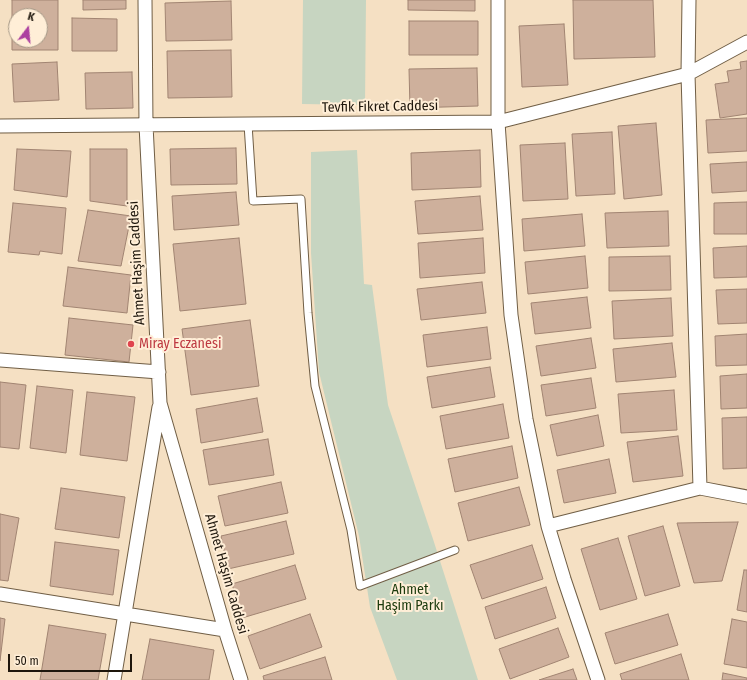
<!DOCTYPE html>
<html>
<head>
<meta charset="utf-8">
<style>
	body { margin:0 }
	#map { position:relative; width:747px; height:680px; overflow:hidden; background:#f5e0c3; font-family:"Fira Sans Condensed",sans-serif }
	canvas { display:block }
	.north { position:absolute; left:8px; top:8px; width:40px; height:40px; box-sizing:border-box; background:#ffeed7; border:1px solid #a59886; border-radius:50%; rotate:16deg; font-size:11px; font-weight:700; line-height:16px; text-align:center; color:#1e160c }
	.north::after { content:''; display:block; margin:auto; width:14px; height:18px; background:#ac40a0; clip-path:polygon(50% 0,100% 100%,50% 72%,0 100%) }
	.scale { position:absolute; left:8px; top:654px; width:124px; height:18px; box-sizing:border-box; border:2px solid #1e160c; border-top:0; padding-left:5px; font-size:12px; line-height:14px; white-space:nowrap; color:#1e160c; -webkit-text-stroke:3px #ffeed7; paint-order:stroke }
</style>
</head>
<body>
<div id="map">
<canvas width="747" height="680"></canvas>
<div class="north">K</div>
<div class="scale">50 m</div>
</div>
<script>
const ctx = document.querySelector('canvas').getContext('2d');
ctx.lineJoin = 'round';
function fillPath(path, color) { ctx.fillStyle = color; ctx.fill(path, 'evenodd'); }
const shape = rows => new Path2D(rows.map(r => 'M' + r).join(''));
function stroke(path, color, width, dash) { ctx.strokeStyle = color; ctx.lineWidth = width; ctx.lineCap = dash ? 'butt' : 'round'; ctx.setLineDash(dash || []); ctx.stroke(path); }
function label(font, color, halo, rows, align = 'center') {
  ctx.font = font + ' "Fira Sans Condensed",sans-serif'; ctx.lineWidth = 4; ctx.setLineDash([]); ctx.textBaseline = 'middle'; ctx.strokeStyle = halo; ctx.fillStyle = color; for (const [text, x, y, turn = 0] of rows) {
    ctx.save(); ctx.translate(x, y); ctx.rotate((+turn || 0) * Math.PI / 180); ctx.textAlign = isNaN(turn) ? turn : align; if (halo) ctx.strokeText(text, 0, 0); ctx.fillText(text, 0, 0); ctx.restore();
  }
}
fillPath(shape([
	[303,0,366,0,365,105,302,104],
	[357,150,364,284,372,285,388,405,433,539,478,680,397,680,370,607,359,536,319,372,311,253,311,152]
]), '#c7d5c1');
const building = shape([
	[12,0,58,0,58,50,12,50,12,0],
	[16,16,40,16,40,40,16,40,16,16],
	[83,0,126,0,126,9,83,10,83,0],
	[408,0,475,0,475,11,408,10,408,0],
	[573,0,653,0,655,57,574,59,573,0],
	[231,1,232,40,166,41,165,3,231,1],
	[72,18,117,19,117,51,72,51,72,18],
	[409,21,478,21,478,55,409,55,409,21],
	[564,24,568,85,522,87,519,26,564,24],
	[231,50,232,97,168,98,167,51,231,50],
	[747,61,747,114,720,118,715,84,729,82,727,71,741,69,740,62,747,61],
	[57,62,59,100,14,102,12,64,57,62],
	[477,68,478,106,410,108,409,69,477,68],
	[132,72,133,108,86,109,85,73,132,72],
	[747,118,747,151,708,153,706,120,747,118],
	[656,123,662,195,624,199,618,126,656,123],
	[612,132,615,194,576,196,572,134,612,132],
	[565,143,568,199,523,201,520,145,565,143],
	[236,148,237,184,171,185,170,149,236,148],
	[17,149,71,151,67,197,14,190,17,149],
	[90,149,127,149,127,206,90,201,90,149],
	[480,150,481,187,412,190,411,153,480,150],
	[747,162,747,191,712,193,710,164,747,162],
	[236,192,239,225,174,230,172,196,236,192],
	[480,196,483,230,418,234,415,201,480,196],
	[747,202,747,234,714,234,714,203,747,202],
	[13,203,66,208,62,254,40,251,39,255,8,252,13,203],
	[88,210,131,216,121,266,78,261,88,210],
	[668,211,669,246,607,248,605,213,668,211],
	[582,214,585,246,524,251,522,219,582,214],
	[239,238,246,304,180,311,173,244,239,238],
	[483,238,485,273,420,278,418,243,483,238],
	[747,246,747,277,714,278,713,248,747,246],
	[585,256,588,288,528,294,525,262,585,256],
	[670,256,671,290,609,291,609,257,670,256],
	[68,267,131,275,127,313,63,306,68,267],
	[482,282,486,313,421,320,417,289,482,282],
	[747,289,747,323,718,324,716,290,747,289],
	[587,297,591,328,535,334,531,303,587,297],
	[671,298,673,336,614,339,612,301,671,298],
	[69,318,133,325,129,362,65,355,69,318],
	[250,320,259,386,191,395,182,329,250,320],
	[487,327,491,359,427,367,423,335,487,327],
	[747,334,747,365,716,366,715,336,747,334],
	[591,338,596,368,541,376,536,346,591,338],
	[672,343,676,377,616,382,613,349,672,343],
	[490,367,495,397,432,408,427,377,490,367],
	[747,374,747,408,721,409,720,376,747,374],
	[591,378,596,408,546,416,541,385,591,378],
	[0,382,26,385,19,449,0,447,0,382],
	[37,386,73,390,66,453,30,448,37,386],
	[674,390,677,430,621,433,618,394,674,390],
	[87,392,135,397,127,461,80,455,87,392],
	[257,398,263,432,201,443,196,409,257,398],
	[503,404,509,438,446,449,440,416,503,404],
	[598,415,604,446,557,456,550,425,598,415],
	[747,417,747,468,723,469,722,418,747,417],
	[678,436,683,476,633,482,627,442,678,436],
	[268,439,274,475,209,485,203,450,268,439],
	[512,446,518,478,455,492,448,459,512,446],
	[609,459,616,493,564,503,557,470,609,459],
	[281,482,288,513,225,526,218,496,281,482],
	[519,487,530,525,468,541,458,503,519,487],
	[61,488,125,497,119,538,55,529,61,488],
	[0,514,19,518,8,581,0,580,0,514],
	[286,521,294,554,228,569,221,536,286,521],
	[738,522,722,581,694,583,677,523,738,522],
	[663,526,680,586,645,596,628,536,663,526],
	[618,538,637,599,600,610,581,549,618,538],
	[55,542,119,550,113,595,50,586,55,542],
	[532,545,543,579,482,599,470,565,532,545],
	[295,565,306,599,242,618,232,584,295,565],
	[744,570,747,570,747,612,737,610,744,570],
	[546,587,556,618,495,639,485,607,546,587],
	[310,614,322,647,260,669,248,636,310,614],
	[668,614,678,645,615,664,605,633,668,614],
	[0,618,5,619,0,661,0,618],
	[732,619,747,622,747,668,724,664,732,619],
	[49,625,106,634,98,680,40,680,49,625],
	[558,628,569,657,510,679,499,649,558,628],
	[150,639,214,650,209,680,142,680,150,639],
	[681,654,689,680,622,680,620,674,681,654],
	[325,657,332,680,264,680,263,676,325,657],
	[573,669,577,680,539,680,573,669],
	[723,673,747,678,747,680,722,680,723,673]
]);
fillPath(building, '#ceb09c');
stroke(building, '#a18472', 1);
const lane = shape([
	[248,124,253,201,301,199,308,313,315,386,351,530,360,586,455,550]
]);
const street = shape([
	[145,0,146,125,160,403,225,630,241,680],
	[498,0,498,122,511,315,526,419,548,526,564,579,598,680],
	[689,0,688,74,700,488],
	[0,126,498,122,688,74,747,42],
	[0,360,159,372],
	[548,526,700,488,747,497],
	[0,594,225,630],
	[114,680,159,407]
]);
stroke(lane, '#705e45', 9);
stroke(street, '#705e45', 15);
stroke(lane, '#fff', 7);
stroke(street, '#fff', 13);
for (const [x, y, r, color] of [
	[131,344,4,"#e0444e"]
]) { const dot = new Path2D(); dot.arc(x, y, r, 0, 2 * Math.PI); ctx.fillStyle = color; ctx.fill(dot); stroke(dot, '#ffeed7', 1.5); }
label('14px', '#1e160c', '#ffeed7', [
	["Tevfik Fikret Caddesi",380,107,-1],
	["Ahmet Haşim Caddesi",137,263,-93],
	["Ahmet Haşim Caddesi",226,574,74]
]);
label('14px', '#be3a42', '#ffeed7', [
	["Miray Eczanesi",139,344]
], 'left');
label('14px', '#1b3a0c', '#ffeed7', [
	["Ahmet",410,590],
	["Haşim Parkı",410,606]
]);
</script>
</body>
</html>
